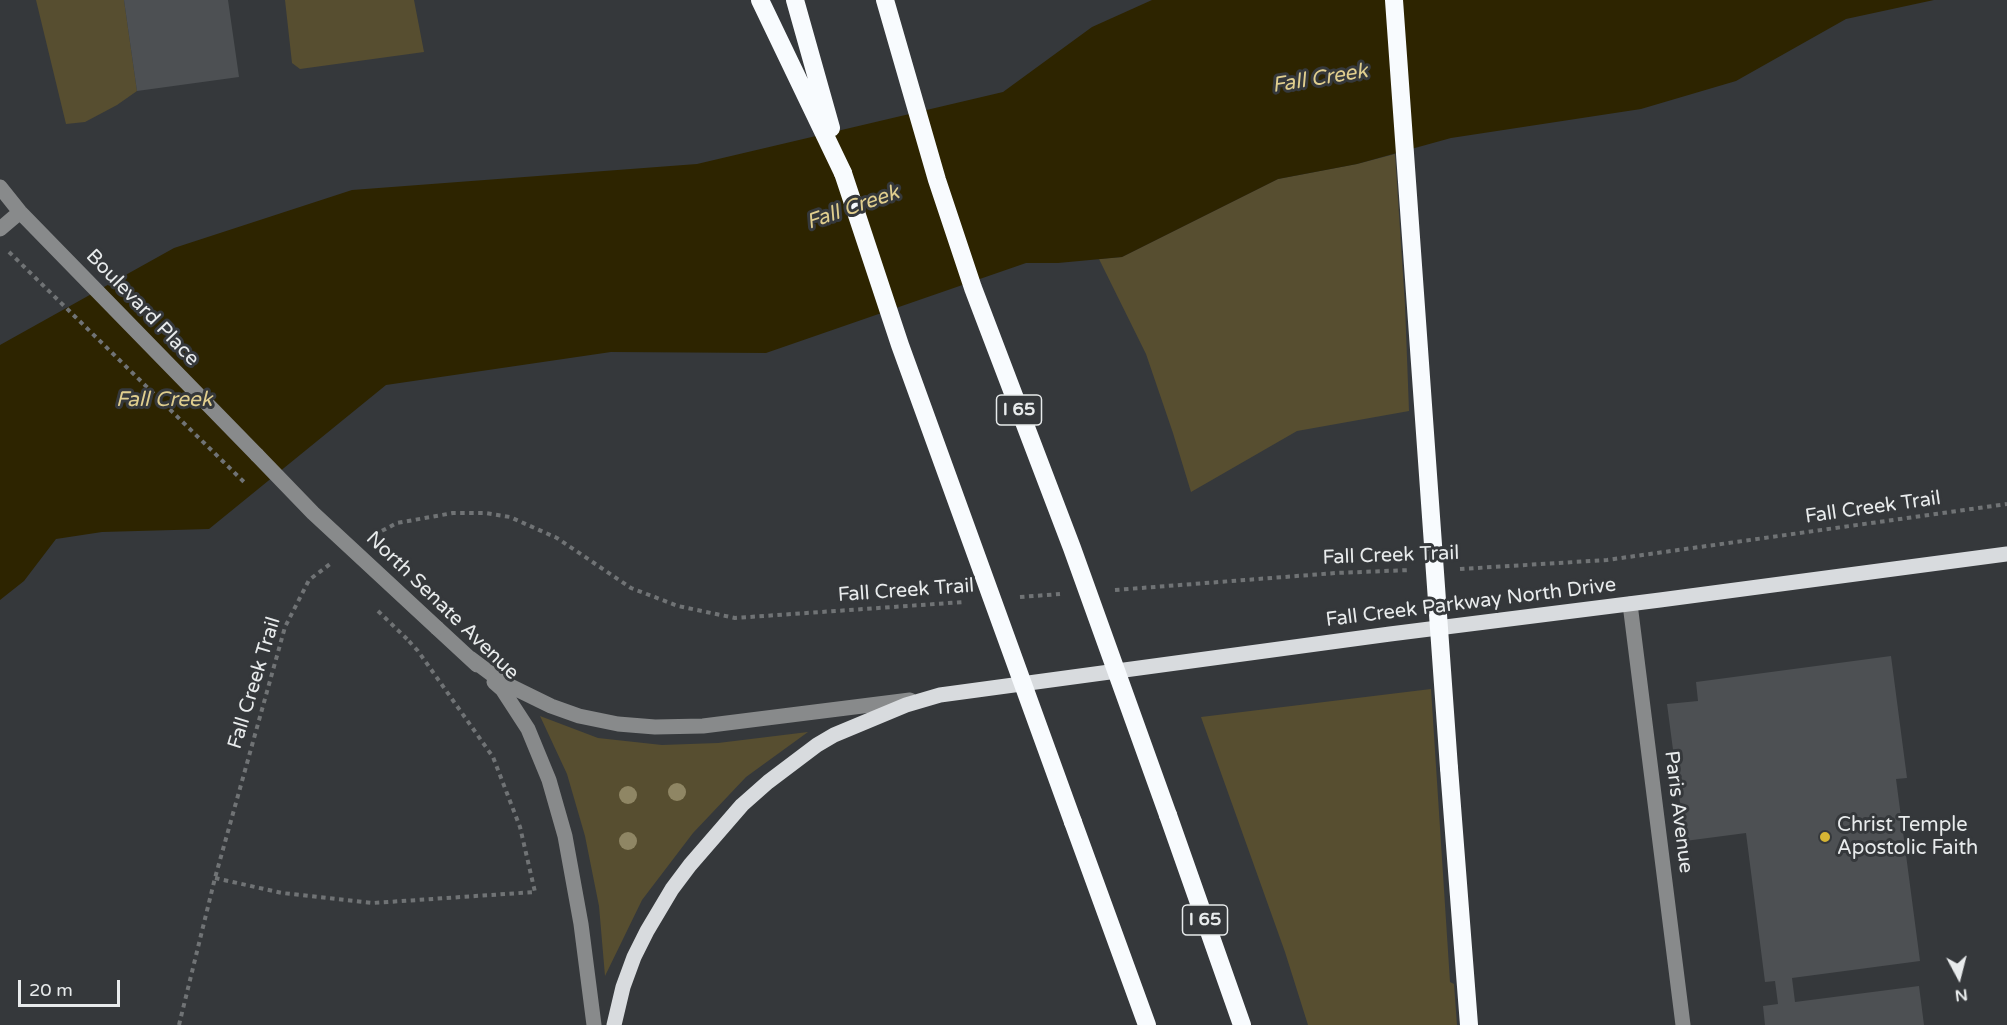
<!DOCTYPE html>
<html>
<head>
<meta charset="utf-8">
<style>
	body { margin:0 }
	#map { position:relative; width:2007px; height:1025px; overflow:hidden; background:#35383b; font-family:"Varela Round",sans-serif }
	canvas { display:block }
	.north { position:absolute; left:1929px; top:947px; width:60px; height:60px; -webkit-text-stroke:4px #35383b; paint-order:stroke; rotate:173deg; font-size:16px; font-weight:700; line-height:24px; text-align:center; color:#e8ebec }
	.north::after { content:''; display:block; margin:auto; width:21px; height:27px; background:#e8ebec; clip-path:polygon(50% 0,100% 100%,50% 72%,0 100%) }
	.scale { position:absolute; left:18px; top:980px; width:102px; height:27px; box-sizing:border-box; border:3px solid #e8ebec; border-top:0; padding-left:8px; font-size:18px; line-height:21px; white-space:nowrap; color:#e8ebec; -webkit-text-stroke:4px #35383b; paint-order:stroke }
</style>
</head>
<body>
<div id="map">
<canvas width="2007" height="1025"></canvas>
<div class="north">N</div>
<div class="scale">20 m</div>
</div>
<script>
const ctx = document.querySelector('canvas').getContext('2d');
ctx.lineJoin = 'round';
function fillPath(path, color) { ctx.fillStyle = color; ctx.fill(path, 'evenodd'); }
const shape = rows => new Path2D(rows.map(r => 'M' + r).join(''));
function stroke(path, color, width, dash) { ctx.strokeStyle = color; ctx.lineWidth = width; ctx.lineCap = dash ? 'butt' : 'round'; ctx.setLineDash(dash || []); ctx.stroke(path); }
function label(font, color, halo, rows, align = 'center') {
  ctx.font = font + ' "Varela Round",sans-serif'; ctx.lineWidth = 6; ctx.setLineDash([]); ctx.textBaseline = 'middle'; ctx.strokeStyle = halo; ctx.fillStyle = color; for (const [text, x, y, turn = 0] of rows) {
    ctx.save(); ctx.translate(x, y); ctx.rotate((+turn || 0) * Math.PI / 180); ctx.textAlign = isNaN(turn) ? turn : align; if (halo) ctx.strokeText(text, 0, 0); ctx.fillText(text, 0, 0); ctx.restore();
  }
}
fillPath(shape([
	[36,0,124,0,137,91,117,105,85,122,66,124],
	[285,0,414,0,424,52,300,69,292,63],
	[1395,154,1405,305,1409,411,1297,431,1191,492,1173,433,1146,354,1099,259,1122,257,1278,179,1357,164],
	[1431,689,1450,982,1454,984,1457,1025,1308,1025,1285,952,1201,717],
	[540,716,598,738,662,745,718,743,808,732,746,777,693,833,642,900,605,976,599,906,585,836,567,774]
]), '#574e30');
fillPath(shape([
	[1152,0,1934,0,1846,19,1736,81,1641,109,1451,138,1357,164,1278,179,1122,257,1058,263,1026,263,766,353,611,352,386,385,209,529,102,532,56,539,24,581,0,600,0,345,174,248,352,190,697,164,1003,92,1092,27]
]), '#2d2400');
fillPath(shape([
	[124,0,228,0,239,77,137,91],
	[1891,656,1907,778,1896,779,1920,961,1792,978,1795,1002,1919,986,1924,1025,1765,1025,1763,1006,1778,1004,1775,981,1765,982,1746,833,1685,841,1667,704,1698,701,1696,682]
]), '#4d5053');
stroke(shape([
	[9,252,244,482],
	[374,535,397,523,453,513,485,513,510,517,557,538,631,588,678,606,735,618,964,602],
	[1460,569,1607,560,2007,504],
	[1115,590,1336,573,1410,570],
	[1020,597,1060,594],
	[215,878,282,893,373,903,535,892,520,827,493,757,418,651,407,639],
	[179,1025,215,878,285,627,309,580,330,564]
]), '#707375', 4, [4.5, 4.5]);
stroke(shape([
	[0,187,20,212,257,455],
	[0,229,20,212],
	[1630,604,1683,1025],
	[437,628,477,665],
	[470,658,502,682,551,706,579,716,618,724,655,727,703,726,910,700],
	[494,682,502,689,528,729,549,780,565,836,581,924,594,1025]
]), '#888a8b', 15);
stroke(shape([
	[614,1025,623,987,634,957,647,931,672,889,690,865,742,805,768,782,817,745,834,735,906,705,940,695,1390,634,1660,600,2007,554]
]), '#d8dbde', 15);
stroke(shape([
	[760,0,843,173],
	[795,0,831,128],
	[1449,768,1469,1025],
	[1168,815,1242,1025],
	[1073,822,1147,1025]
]), '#f8fbfe', 18);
stroke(shape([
	[378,611,407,639]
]), '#707375', 4, [4.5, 4.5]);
stroke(shape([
	[257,455,313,513,437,628]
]), '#888a8b', 15);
stroke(shape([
	[885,0,937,180,973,288,1072,548,1168,815],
	[1394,0,1449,768],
	[843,173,900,345,1073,822]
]), '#f8fbfe', 18);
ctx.fillStyle = '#8f8664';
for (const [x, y] of [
	[677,792],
	[628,795],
	[628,841]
]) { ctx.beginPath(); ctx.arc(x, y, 9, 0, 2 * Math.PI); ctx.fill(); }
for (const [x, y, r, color] of [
	[1825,837,6,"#d6b534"]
]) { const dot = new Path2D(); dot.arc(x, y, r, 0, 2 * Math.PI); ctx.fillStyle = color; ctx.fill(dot); stroke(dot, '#35383b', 2); }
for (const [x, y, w] of [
	[1019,410,45],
	[1205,920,45]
]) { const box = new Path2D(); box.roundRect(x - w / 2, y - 15, w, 30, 4.5); ctx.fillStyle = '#35383b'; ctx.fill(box); stroke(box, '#e8ebec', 1.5); }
label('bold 18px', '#e8ebec', null, [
	["I 65",1019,410],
	["I 65",1205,920]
]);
label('20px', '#e8ebec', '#35383b', [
	["Boulevard Place",142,308,46],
	["Fall Creek Trail",1873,508,-8],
	["Fall Creek Trail",1391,556,-2],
	["Fall Creek Trail",906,591,-4],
	["Fall Creek Parkway North Drive",1471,603,-7],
	["North Senate Avenue",442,606,44],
	["Fall Creek Trail",255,683,-73],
	["Paris Avenue",1678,812,83]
]);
label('20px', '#e8ebec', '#35383b', [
	["Christ Temple",1837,826],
	["Apostolic Faith",1837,849]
], 'left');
label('italic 21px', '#e0ce8e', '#35383b', [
	["Fall Creek",1320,79,-9],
	["Fall Creek",853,208,-19],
	["Fall Creek",164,400]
]);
</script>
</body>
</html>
